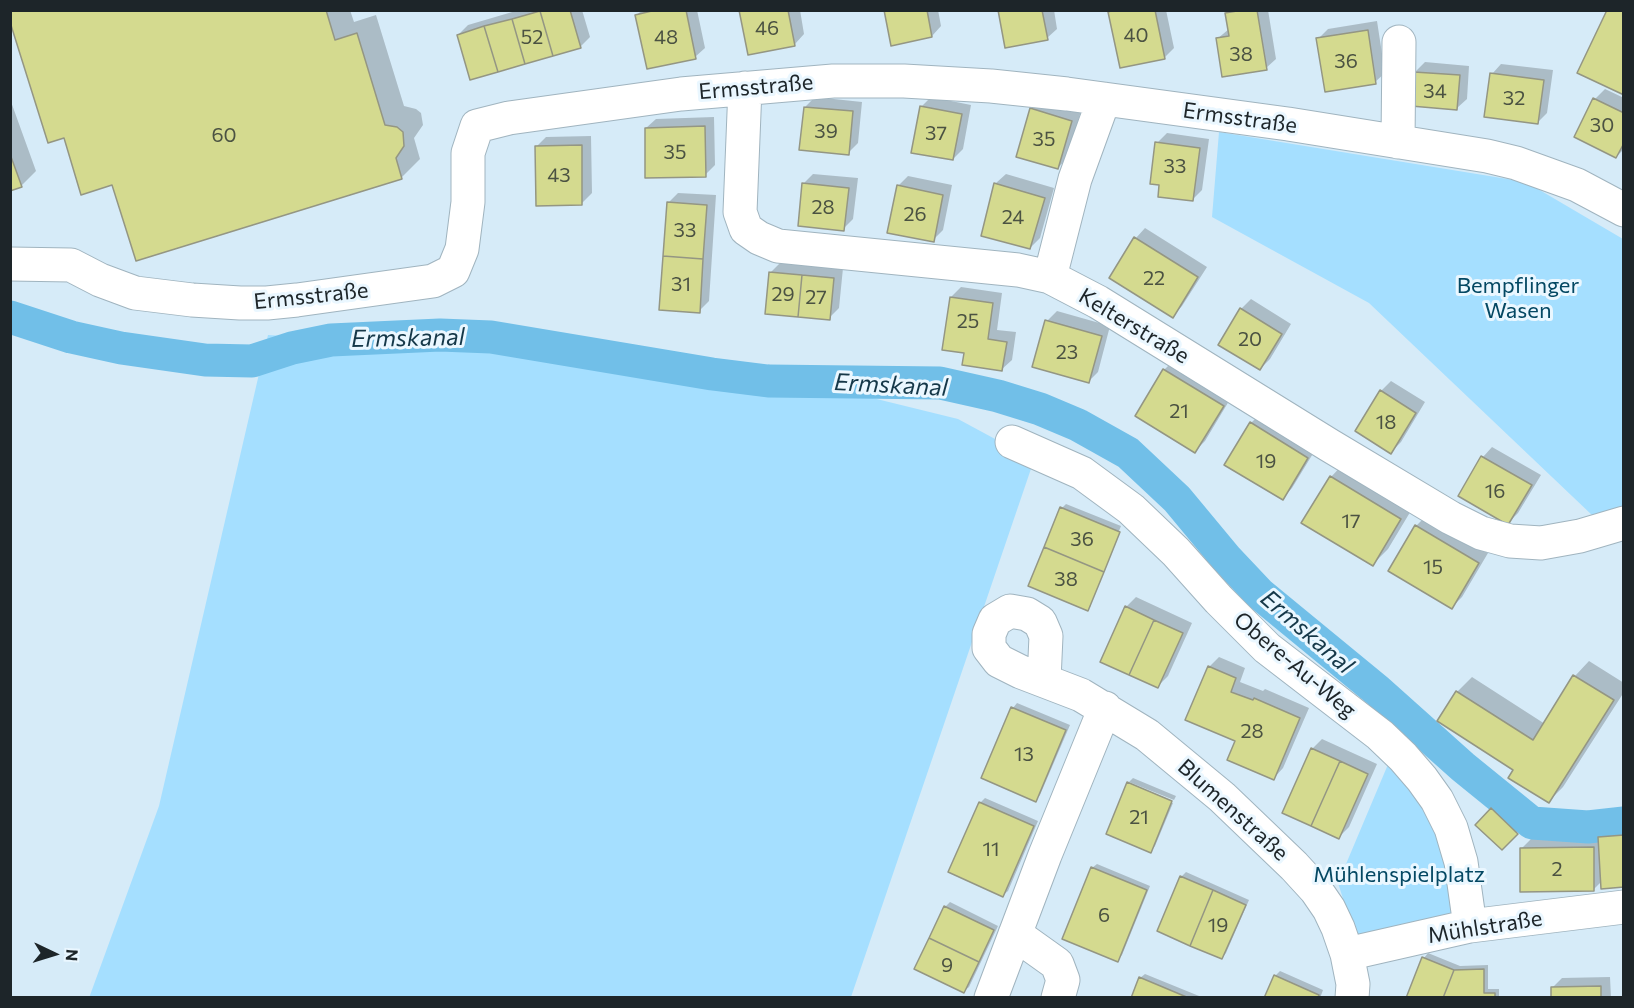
<!DOCTYPE html>
<html>
<head>
<meta charset="utf-8">
<style>
	body { margin:0 }
	#map { position:relative; width:1634px; height:1008px; overflow:hidden; background:#d6ebf8; font-family:Commissioner,sans-serif }
	canvas { display:block }
	.frame { position:absolute; inset:0; border:12px solid #1d2529; pointer-events:none }
	.north { position:absolute; left:24px; top:924px; width:60px; height:60px; -webkit-text-stroke:4px #eaf7ff; paint-order:stroke; rotate:94deg; font-size:16px; font-weight:700; line-height:24px; text-align:center; color:#1d2529 }
	.north::after { content:''; display:block; margin:auto; width:21px; height:27px; background:#1d2529; clip-path:polygon(50% 0,100% 100%,50% 72%,0 100%) }
</style>
</head>
<body>
<div id="map">
<canvas width="1634" height="1008"></canvas>
<div class="frame"></div>
<div class="north">N</div>
</div>
<script>
const ctx = document.querySelector('canvas').getContext('2d');
ctx.lineJoin = 'round';
function fillPath(path, color) { ctx.fillStyle = color; ctx.fill(path, 'evenodd'); }
const shape = rows => new Path2D(rows.map(r => 'M' + r).join(''));
function stroke(path, color, width, dash) { ctx.strokeStyle = color; ctx.lineWidth = width; ctx.lineCap = dash ? 'butt' : 'round'; ctx.setLineDash(dash || []); ctx.stroke(path); }
function label(font, color, halo, rows, align = 'center') {
  ctx.font = font + ' Commissioner,sans-serif'; ctx.lineWidth = 6; ctx.setLineDash([]); ctx.textBaseline = 'middle'; ctx.strokeStyle = halo; ctx.fillStyle = color; for (const [text, x, y, turn = 0] of rows) {
    ctx.save(); ctx.translate(x, y); ctx.rotate((+turn || 0) * Math.PI / 180); ctx.textAlign = isNaN(turn) ? turn : align; if (halo) ctx.strokeText(text, 0, 0); ctx.fillText(text, 0, 0); ctx.restore();
  }
}
fillPath(shape([
	[1219,132,1526,182,1623,239,1623,507,1593,516,1369,303,1212,217],
	[268,335,481,348,775,374,958,419,1034,460,851,997,89,998,159,806],
	[1389,762,1423,799,1446,848,1459,916,1357,942,1338,883]
]), '#a5dfff');
fillPath(shape([
	[10,10,350,10,354,22,376,15,404,106,416,109,421,113,423,125,414,138,420,159,401,178,113,183,65,137],
	[519,10,582,10,590,37,580,47,458,35,468,25],
	[642,10,697,10,705,48,695,57,637,15],
	[740,10,800,10,804,34,795,44],
	[885,10,938,10,941,26,932,36],
	[999,10,1054,10,1057,29,1047,38],
	[1111,10,1166,10,1174,48,1164,58,1109,12],
	[1230,10,1268,10,1276,59,1266,68,1217,39,1229,29,1227,14],
	[1377,21,1385,73,1375,82,1318,39,1328,29],
	[1425,62,1469,66,1467,99,1457,108,1415,72],
	[1501,64,1553,70,1547,113,1537,123,1492,74],
	[1605,89,1624,98,1624,149,1616,157,1576,136,1595,99],
	[815,97,862,102,858,143,848,153,805,107],
	[931,97,971,105,963,149,953,159,921,107],
	[10,99,36,171,22,185,10,189],
	[1041,99,1081,111,1067,158,1058,168,1031,109],
	[714,117,715,165,705,175,646,128,656,119],
	[1167,133,1209,139,1202,190,1192,200,1161,184,1157,143],
	[591,136,592,193,582,203,536,147,546,137],
	[813,174,858,178,853,219,843,229,803,184],
	[1006,174,1054,188,1040,238,1030,248,982,235,996,183],
	[908,176,952,185,943,230,933,240,898,186],
	[678,193,716,195,709,301,699,311,668,203],
	[1145,228,1207,267,1182,306,1173,316,1136,238],
	[781,262,843,268,839,308,829,318,771,272],
	[961,287,1002,293,997,330,1016,332,1012,360,1002,369,966,352,951,297],
	[1251,299,1291,324,1270,359,1260,369,1241,309],
	[1057,311,1110,326,1098,372,1088,382,1047,321],
	[1174,360,1232,396,1205,441,1195,451,1164,370],
	[1391,381,1425,402,1401,442,1391,452,1381,391],
	[1261,413,1317,447,1292,488,1283,498,1251,423],
	[1492,447,1541,475,1518,513,1508,523,1460,496,1483,457],
	[1345,462,1415,504,1388,549,1373,564,1331,477],
	[1066,504,1121,526,1088,606,1091,606,1087,609,1062,508],
	[1426,516,1488,553,1462,597,1452,607,1416,526],
	[1136,597,1192,623,1168,676,1158,686,1126,607],
	[1219,657,1245,668,1240,682,1263,691,1265,689,1309,708,1283,768,1274,778,1237,740,1209,667],
	[1589,661,1624,683,1624,692,1563,787,1549,801,1515,769,1457,692,1472,677,1545,724,1575,676],
	[1017,703,1070,725,1040,795,1036,800,1013,708],
	[1322,739,1377,764,1349,827,1339,837,1312,749],
	[1133,778,1176,796,1174,800,1129,782],
	[1128,784,1173,803,1155,846,1151,851],
	[985,798,1038,821,1008,891,1003,895,950,872,981,802],
	[1497,805,1521,828,1502,848,1477,825],
	[1624,822,1624,886,1602,881,1594,889,1521,849,1531,839,1599,838,1614,823],
	[1097,864,1150,886,1122,955,1117,960,1092,868],
	[1186,872,1249,900,1226,953,1222,958,1181,877],
	[950,902,998,926,969,987,964,991,945,907],
	[1428,953,1460,966,1488,965,1488,989,1499,989,1499,998,1408,998,1424,958],
	[1280,971,1323,990,1320,998,1266,998,1275,976],
	[1145,974,1204,998,1133,998,1140,978],
	[1610,977,1611,998,1553,998,1552,988,1562,978]
]), '#0003');
stroke(shape([
	[10,317,71,337,121,348,205,360,252,361,292,348,331,340,440,335,491,337,712,374,768,381,940,383,998,396,1040,409,1078,425,1128,453,1177,499,1226,558,1260,594,1378,691,1463,767,1532,823,1588,827,1624,823]
]), '#71bfe8', 33);
const building = shape([
	[10,10,326,10,335,40,357,33,385,125,397,127,403,132,404,146,396,158,402,179,136,261,112,185,81,195,64,138,48,143,10,22,10,10],
	[570,10,581,48,553,56,540,11,570,10],
	[656,10,686,10,696,59,647,69,635,15,656,10],
	[739,10,788,10,795,46,748,55,739,10],
	[884,10,927,10,932,37,891,46,884,10],
	[998,10,1042,10,1048,40,1005,48,998,10],
	[1114,10,1155,10,1165,59,1120,68,1108,12,1114,10],
	[1243,10,1257,10,1267,70,1222,77,1216,38,1229,36,1225,13,1243,10],
	[1607,10,1624,10,1624,95,1577,73,1607,10],
	[540,11,553,56,525,64,512,19,540,11],
	[512,19,525,64,498,72,484,26,512,19],
	[484,26,498,72,470,80,457,35,484,26],
	[1368,30,1376,84,1325,92,1316,38,1368,30],
	[1414,72,1460,75,1457,110,1411,106,1414,72],
	[1490,73,1544,80,1538,124,1484,117,1490,73],
	[1593,98,1624,113,1624,143,1616,158,1574,137,1593,98],
	[920,106,962,114,953,160,911,153,920,106],
	[804,107,853,111,849,155,799,150,804,107],
	[1030,108,1072,121,1058,169,1016,157,1030,108],
	[705,126,706,177,645,178,645,128,705,126],
	[1155,142,1200,148,1193,201,1158,197,1159,185,1150,184,1155,142],
	[582,145,582,205,536,206,535,146,582,145],
	[10,154,22,187,10,191,10,154],
	[802,183,849,188,844,231,798,226,802,183],
	[994,183,1045,198,1030,249,981,236,994,183],
	[897,185,943,195,934,242,887,233,897,185],
	[667,202,707,205,703,259,663,256,667,202],
	[1134,237,1198,277,1173,318,1109,278,1134,237],
	[663,256,703,259,700,313,659,310,663,256],
	[769,272,802,275,798,317,765,314,769,272],
	[802,275,834,278,830,320,798,317,802,275],
	[950,297,993,303,988,339,1007,342,1002,371,962,365,964,353,942,350,950,297],
	[1240,308,1282,334,1260,370,1218,345,1240,308],
	[1045,320,1102,336,1089,383,1032,367,1045,320],
	[1163,369,1224,406,1195,453,1135,416,1163,369],
	[1380,390,1416,413,1391,454,1355,431,1380,390],
	[1250,422,1308,458,1283,500,1224,465,1250,422],
	[1481,456,1532,485,1508,525,1458,496,1481,456],
	[1330,476,1401,519,1373,566,1301,523,1330,476],
	[1060,507,1120,532,1104,572,1044,547,1060,507],
	[1415,525,1479,563,1452,609,1388,571,1415,525],
	[1044,547,1104,572,1088,611,1028,586,1044,547],
	[1125,606,1154,620,1129,675,1100,662,1125,606],
	[1154,620,1183,633,1158,688,1129,675,1154,620],
	[1208,666,1236,678,1231,692,1253,700,1254,698,1300,718,1274,780,1227,760,1235,741,1185,720,1208,666],
	[1573,675,1614,700,1549,803,1508,778,1513,770,1437,721,1456,691,1533,740,1573,675],
	[1011,707,1066,730,1036,802,981,778,1011,707],
	[1311,748,1340,761,1311,826,1282,813,1311,748],
	[1340,761,1368,774,1339,839,1311,826,1340,761],
	[1127,782,1172,801,1151,853,1106,834,1127,782],
	[979,802,1034,826,1003,897,948,872,979,802],
	[1491,808,1518,834,1502,850,1475,825,1491,808],
	[1624,835,1624,887,1601,889,1598,837,1624,835],
	[1594,847,1594,891,1520,892,1520,848,1594,847],
	[1091,867,1147,890,1118,962,1062,939,1091,867],
	[1180,876,1213,890,1190,946,1157,931,1180,876],
	[1213,890,1246,905,1222,959,1190,946,1213,890],
	[944,906,994,930,979,962,929,938,944,906],
	[929,938,979,962,964,993,914,969,929,938],
	[1422,957,1454,970,1443,998,1406,998,1422,957],
	[1484,969,1484,993,1495,993,1495,998,1443,998,1454,970,1484,969],
	[1274,975,1319,995,1318,998,1264,998,1274,975],
	[1139,977,1189,998,1131,998,1139,977],
	[1601,986,1601,998,1551,998,1551,987,1601,986]
]);
fillPath(building, '#d4da8f');
stroke(building, '#949683', 1.5);
const minor = shape([
	[745,88,740,212,746,229,759,238,778,246,1018,270,1050,277,1098,302,1329,445,1451,518,1481,533,1510,541,1541,543,1580,536,1624,523],
	[1398,142,1399,42],
	[10,264,71,265,100,280,135,293,192,300,240,303,267,303,297,300,433,281,453,271,462,249,468,202,468,153,477,126,509,118,681,94,833,81,904,81,991,86,1067,94,1288,124,1487,156,1516,163,1577,185,1624,210],
	[1050,277,1075,179,1104,99],
	[1012,442,1082,473,1131,509,1176,552,1219,600,1267,648,1380,735,1403,757,1422,779,1437,800,1451,828,1461,862,1470,926],
	[1044,680,1046,636,1040,622,1027,614,1010,611,995,620,989,634,989,648,999,661,1021,672,1081,695,1147,735,1222,797,1294,866,1316,890,1329,909,1338,928,1347,954,1353,984,1352,998],
	[1015,934,1057,964,1063,980,1058,998],
	[1347,954,1470,926,1624,907],
	[991,998,1045,855,1105,708]
]);
stroke(minor, '#a0b4bf', 35);
stroke(minor, '#fff', 33);
label('20px', '#4b5242', null, [
	["46",767,28],
	["40",1136,35],
	["52",532,37],
	["48",666,37],
	["38",1241,54],
	["36",1346,61],
	["34",1435,91],
	["32",1514,98],
	["30",1602,125],
	["39",826,131],
	["37",936,133],
	["60",224,135],
	["35",1044,139],
	["35",675,152],
	["33",1175,166],
	["43",559,175],
	["28",823,207],
	["26",915,214],
	["24",1013,217],
	["33",685,230],
	["22",1154,278],
	["31",681,284],
	["29",783,294],
	["27",816,297],
	["25",968,321],
	["20",1250,339],
	["23",1067,352],
	["21",1179,411],
	["18",1386,422],
	["19",1266,461],
	["16",1495,491],
	["17",1351,521],
	["36",1082,539],
	["15",1433,567],
	["38",1066,579],
	["28",1252,731],
	["13",1024,754],
	["21",1139,817],
	["11",991,849],
	["2",1557,869],
	["6",1104,915],
	["19",1218,925],
	["9",947,965]
]);
label('22px', '#1d2529', '#eaf7ff', [
	["Ermsstraße",756,87,-5],
	["Ermsstraße",1240,118,8],
	["Ermsstraße",311,296,-6],
	["Kelterstraße",1134,326,31],
	["Obere-Au-Weg",1295,665,40],
	["Blumenstraße",1233,810,42],
	["Mühlstraße",1485,927,-9]
]);
label('22px', '#044863', '#eaf7ff', [
	["Bempflinger",1518,286],
	["Wasen",1518,311],
	["Mühlenspielplatz",1399,875]
]);
label('italic 24px', '#153849', '#eaf7ff', [
	["Ermskanal",408,338,-1],
	["Ermskanal",891,385,3],
	["Ermskanal",1307,632,41]
]);
</script>
</body>
</html>
